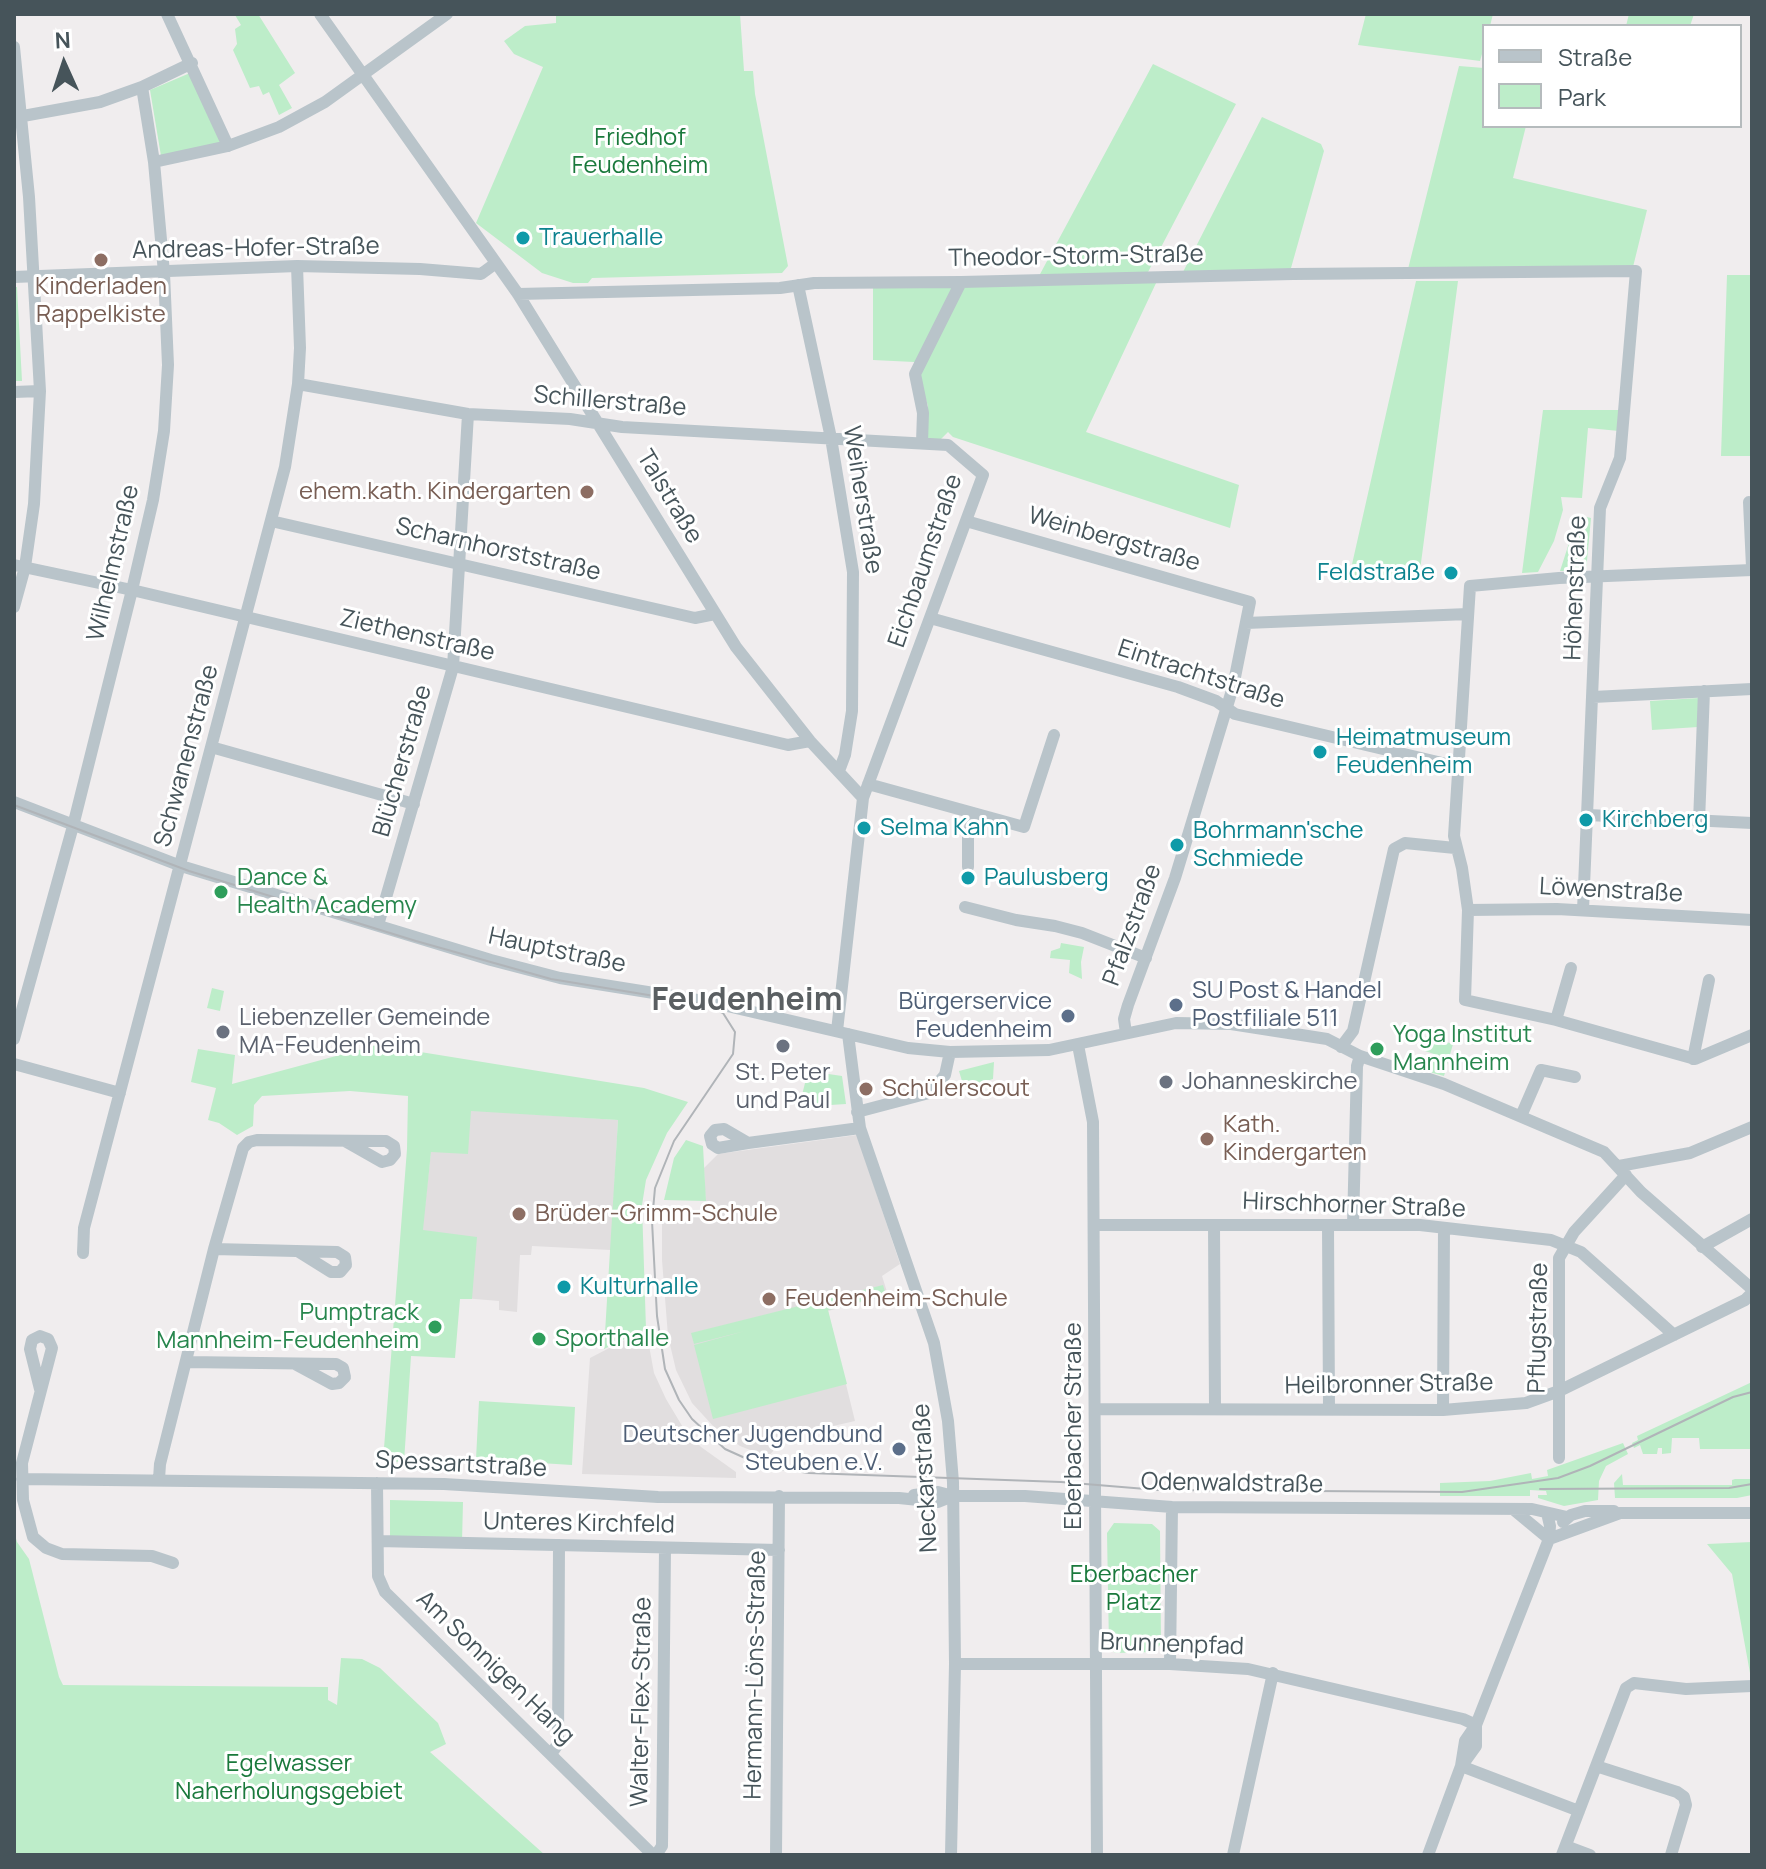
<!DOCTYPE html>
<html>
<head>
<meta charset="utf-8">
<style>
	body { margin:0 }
	#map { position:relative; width:1766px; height:1869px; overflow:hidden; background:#f0edee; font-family:Manrope,sans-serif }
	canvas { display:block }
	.frame { position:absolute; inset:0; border:16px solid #46545a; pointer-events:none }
	.legend { position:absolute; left:1482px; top:24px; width:260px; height:104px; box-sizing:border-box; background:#fff; border:2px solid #b5bbbd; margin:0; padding:10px 14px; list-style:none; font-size:24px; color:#46545a }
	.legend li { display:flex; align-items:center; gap:16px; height:40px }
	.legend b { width:40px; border:2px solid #b5bbbd }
	.north { position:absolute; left:24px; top:24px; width:80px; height:80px; -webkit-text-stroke:6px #fff; paint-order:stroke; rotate:357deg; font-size:22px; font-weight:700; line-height:32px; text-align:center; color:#46545a }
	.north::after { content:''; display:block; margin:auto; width:28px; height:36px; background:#46545a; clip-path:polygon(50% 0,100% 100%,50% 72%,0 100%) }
</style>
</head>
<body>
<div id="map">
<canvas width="1766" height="1869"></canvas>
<div class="frame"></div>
<ul class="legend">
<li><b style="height:10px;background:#b9c4ca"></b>Straße</li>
<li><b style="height:22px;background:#bdedc9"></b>Park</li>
</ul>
<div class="north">N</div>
</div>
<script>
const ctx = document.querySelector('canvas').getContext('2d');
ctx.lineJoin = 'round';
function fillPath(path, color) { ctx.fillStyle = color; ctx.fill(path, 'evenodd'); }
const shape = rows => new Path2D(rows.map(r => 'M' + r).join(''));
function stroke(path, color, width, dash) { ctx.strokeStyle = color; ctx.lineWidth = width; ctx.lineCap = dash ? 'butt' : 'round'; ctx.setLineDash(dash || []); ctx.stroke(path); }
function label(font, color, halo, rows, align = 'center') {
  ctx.font = font + ' Manrope,sans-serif'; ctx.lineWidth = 6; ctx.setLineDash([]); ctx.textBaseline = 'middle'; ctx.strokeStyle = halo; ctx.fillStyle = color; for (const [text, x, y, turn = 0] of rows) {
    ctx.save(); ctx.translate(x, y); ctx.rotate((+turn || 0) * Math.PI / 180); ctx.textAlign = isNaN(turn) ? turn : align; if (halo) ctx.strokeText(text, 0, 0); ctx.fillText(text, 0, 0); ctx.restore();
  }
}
fillPath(shape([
	[470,1110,618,1120,611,1250,532,1246,531,1255,520,1255,517,1312,499,1310,499,1301,415,1294,431,1151],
	[857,1135,900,1264,882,1276,888,1295,828,1311,855,1421,785,1437,768,1457,740,1446,714,1427,692,1403,676,1370,668,1336,662,1260,662,1208,706,1210,704,1168,718,1154],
	[646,1329,654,1373,666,1399,684,1429,701,1447,736,1472,736,1478,582,1474,590,1358]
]), '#e1dedf');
fillPath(shape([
	[258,14,295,73,279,85,292,108,279,115,269,92,263,95,259,86,250,88,233,50,237,44,235,29,241,25,235,15],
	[556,14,740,14,744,71,753,71,755,94,788,266,782,273,592,278,588,283,573,283,542,273,476,223,543,67,514,54,504,41,525,26,556,23],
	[1366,14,1493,14,1490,26,1484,26,1484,47,1480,61,1358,45],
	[1629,14,1694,14,1690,26,1626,26],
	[1153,64,1236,104,1147,274,1039,276],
	[1459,66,1484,68,1484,126,1526,126,1513,178,1647,210,1633,267,1408,269],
	[190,73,221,144,161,156,150,90],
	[1262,117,1321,144,1324,151,1291,268,1286,271,1183,272],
	[1727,275,1752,275,1752,456,1721,456],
	[1157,281,1086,432,1239,485,1230,528,953,437,948,432,939,441,930,440,926,436,928,406,914,362,873,360,873,285],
	[1416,281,1458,281,1419,578,1348,582],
	[14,287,17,287,22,381,14,381],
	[1543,410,1622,410,1619,431,1588,428,1582,498,1561,497,1563,510,1554,541,1538,572,1522,573],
	[1578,515,1591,518,1586,571,1560,571],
	[1699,698,1698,727,1652,730,1650,701],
	[1061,943,1084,947,1081,962,1082,979,1069,973,1070,960,1050,958,1051,951,1060,948],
	[212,988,224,991,220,1011,207,1008],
	[1426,1036,1453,1044,1444,1076,1429,1072,1434,1054,1422,1050],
	[377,1045,644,1088,688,1102,667,1133,646,1180,642,1205,646,1329,604,1349,618,1120,471,1111,468,1154,431,1152,423,1230,477,1237,472,1299,460,1299,455,1358,411,1356,404,1462,383,1461,407,1149,408,1096,350,1091,262,1096,254,1105,253,1126,237,1135,219,1123,208,1120,216,1088,191,1082,198,1049,235,1055,232,1084],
	[994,1062,993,1079,964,1088,959,1071],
	[808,1071,842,1076,846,1104,799,1107],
	[686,1140,703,1146,706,1201,664,1200,674,1158],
	[883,1285,886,1295,828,1310,847,1384,713,1419,694,1345,745,1331,694,1344,691,1333],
	[1752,1382,1752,1449,1700,1449,1699,1438,1672,1438,1671,1453,1662,1454,1662,1448,1658,1448,1657,1454,1643,1454,1640,1445,1634,1448,1632,1443,1638,1440,1637,1436],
	[479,1401,575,1407,572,1465,476,1459],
	[1623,1443,1628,1454,1606,1466,1599,1481,1598,1500,1564,1506,1538,1498,1538,1495,1547,1495,1546,1491,1530,1490,1530,1496,1440,1496,1440,1483,1490,1481,1531,1473,1532,1479,1548,1476,1547,1470],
	[1622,1474,1623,1485,1732,1485,1732,1480,1735,1479,1752,1479,1752,1495,1737,1498,1615,1498,1614,1483],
	[390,1500,463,1502,462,1542,390,1541],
	[1114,1523,1152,1524,1160,1531,1161,1644,1153,1652,1115,1653,1109,1647,1107,1533],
	[14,1531,17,1542,29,1559,59,1677,63,1685,328,1687,328,1700,337,1705,341,1658,362,1659,380,1668,438,1723,446,1744,430,1752,545,1855,14,1855],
	[1752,1542,1751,1569,1752,1684,1732,1574,1707,1544]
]), '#bdedc9');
stroke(shape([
	[167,14,228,146],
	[320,14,518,294,736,647,810,741,863,798],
	[14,47,29,197,40,391,34,504,25,567,14,607],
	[23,116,100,102,142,87,192,63],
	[154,162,228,146,279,127,325,102,447,14],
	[14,277,297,266,420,269,481,274,496,263],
	[798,285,831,438,853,572,852,711,845,755,839,771],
	[518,294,780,288,814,283,961,282,1293,274,1636,271,1620,458,1600,508,1583,910],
	[298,384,468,414,570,419,622,427,948,445,983,475,863,798,837,1031],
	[14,392,40,391],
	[922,442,923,413,915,374,961,282],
	[1749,502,1752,567],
	[271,521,695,618,715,614],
	[966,521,1250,602,1233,687,1175,878,1128,1005,1124,1019,1126,1033],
	[14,565,132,590,788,745,810,741],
	[1752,570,1559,578,1470,586,1454,836,1462,868,1468,910,1465,1000,1556,1020,1695,1059,1752,1035],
	[930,618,1178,687,1216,701,1235,714,1459,767],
	[1246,623,1468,614],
	[1593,697,1752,689],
	[211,747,414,804],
	[868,784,1024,827,1054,735],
	[14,802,181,866,491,960,560,978,710,1002,908,1048,950,1052,1049,1050,1176,1023,1231,1024,1327,1039,1360,1056,1444,1084,1604,1152,1641,1192,1752,1289],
	[1588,815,1752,823],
	[1699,822,1704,691],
	[968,867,968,838,973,813],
	[965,907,1016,920,1055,926,1082,933,1146,958],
	[1468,910,1557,909,1752,920],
	[378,925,453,667,468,414],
	[1556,1020,1571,968],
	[848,1034,860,1128,934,1343,948,1421,953,1482,955,1664,951,1855],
	[14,1039,73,826,132,590,153,500,164,431,168,365,164,273,154,162,142,87],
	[1078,1045,1093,1122,1097,1855],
	[1341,1047,1353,1031,1394,849,1405,843,1455,848],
	[1693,1059,1709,980],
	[14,1064,120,1093],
	[857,1112,929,1093,945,1075,950,1052],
	[1521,1116,1541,1070,1575,1077],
	[748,1143,718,1148,712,1144,710,1136,715,1130,724,1129,748,1143,860,1128],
	[1619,1166,1690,1153,1752,1127],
	[1095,1225,1420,1225,1551,1240,1581,1252,1674,1335],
	[1214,1225,1215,1408],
	[1328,1225,1329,1409],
	[1353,1225,1357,1066,1360,1056],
	[1702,1247,1752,1219],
	[214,1249,337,1252,345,1257,346,1265,340,1272,331,1272,299,1252],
	[83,1253,84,1228,285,467,298,384,300,348,297,266],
	[186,1362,336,1364,343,1368,345,1377,339,1383,332,1384,295,1364],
	[40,1389,30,1349,32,1340,40,1336,48,1339,52,1348,22,1463,23,1500,33,1537,46,1548,62,1554,152,1556,173,1563],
	[1096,1409,1443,1410,1526,1403,1559,1391,1745,1300,1752,1293],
	[1443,1410,1444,1228],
	[1559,1458,1559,1258,1574,1232,1626,1175],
	[22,1479,444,1484,658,1497,899,1498,938,1502,953,1496],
	[159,1479,160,1464,214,1249,243,1148,249,1142,257,1140,386,1141,394,1146,395,1154,390,1160,382,1162,345,1141],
	[377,1483,378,1576,385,1592,653,1855],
	[914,1495,938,1492,953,1496,1025,1496,1172,1507,1532,1509,1567,1517],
	[1514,1510,1549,1539],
	[1563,1522,1571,1515,1585,1511,1614,1511],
	[1549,1539,1620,1513,1752,1513],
	[378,1541,779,1550],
	[955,1664,1170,1664,1248,1669,1463,1719,1476,1725],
	[1170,1664,1172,1507],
	[551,1754,558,1744,559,1545],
	[1463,1764,1476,1746,1476,1726],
	[1461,1766,1579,1811],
	[1596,1766,1677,1792,1684,1797,1686,1805,1671,1855],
	[1566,1846,1590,1855],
	[656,1855,662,1846,665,1548],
	[776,1855,779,1496],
	[1233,1855,1273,1673],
	[1428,1855,1461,1766,1465,1741,1476,1725,1549,1539,1550,1526,1547,1513],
	[1562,1855,1626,1688,1634,1683,1686,1689,1752,1686]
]), '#b9c4ca', 12);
stroke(shape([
	[14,805,189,871,416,941,551,979,703,1004,723,1013,735,1032,733,1054,674,1141,655,1188,652,1221,657,1316,665,1369,679,1400,692,1419,725,1449,765,1467,809,1473,1061,1482,1158,1490,1462,1492,1558,1478,1590,1466,1733,1397,1752,1392],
	[1540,1489,1729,1488,1752,1484]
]), '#b0b4b8', 2);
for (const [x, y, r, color] of [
	[523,238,8,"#0f9aa8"],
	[101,260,8,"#8d6e63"],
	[587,492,8,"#8d6e63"],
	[1451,573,8,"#0f9aa8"],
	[1320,752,8,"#0f9aa8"],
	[1586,820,8,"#0f9aa8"],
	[864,828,8,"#0f9aa8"],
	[1177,845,8,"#0f9aa8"],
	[968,878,8,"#0f9aa8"],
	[221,892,8,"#2e9e5b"],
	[1176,1005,8,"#5c6f8a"],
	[1068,1016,8,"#5c6f8a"],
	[223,1032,8,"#6b7280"],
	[783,1046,8,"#6b7280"],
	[1377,1049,8,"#2e9e5b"],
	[1166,1082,8,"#6b7280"],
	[866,1089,8,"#8d6e63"],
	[1207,1139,8,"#8d6e63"],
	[519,1214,8,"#8d6e63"],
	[564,1287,8,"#0f9aa8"],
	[769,1299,8,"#8d6e63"],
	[435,1327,8,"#2e9e5b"],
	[539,1339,8,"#2e9e5b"],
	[899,1449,8,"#5c6f8a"]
]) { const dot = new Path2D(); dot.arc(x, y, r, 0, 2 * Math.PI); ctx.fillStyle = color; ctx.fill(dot); stroke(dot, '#fff', 3); }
label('24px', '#1a793c', '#fff', [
	["Friedhof",640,138],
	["Feudenheim",640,166],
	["Eberbacher",1134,1575],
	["Platz",1134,1603],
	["Egelwasser",289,1764],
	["Naherholungsgebiet",289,1792]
]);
label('24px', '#0d838f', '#fff', [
	["Trauerhalle",539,238],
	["Feldstraße",1435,573,"right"],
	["Heimatmuseum",1336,738],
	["Feudenheim",1336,766],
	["Kirchberg",1602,820],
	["Selma Kahn",880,828],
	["Bohrmann'sche",1193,831],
	["Schmiede",1193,859],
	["Paulusberg",984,878],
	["Kulturhalle",580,1287]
], 'left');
label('24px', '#46545a', '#fff', [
	["Andreas-Hofer-Straße",256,249,-1],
	["Theodor-Storm-Straße",1076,257,-1],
	["Schillerstraße",610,402,5],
	["Talstraße",669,497,59],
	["Weiherstraße",862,500,81],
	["Weinbergstraße",1114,540,16],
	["Scharnhorststraße",498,550,13],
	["Eichbaumstraße",926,561,-71],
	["Wilhelmstraße",114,563,-77],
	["Höhenstraße",1576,588,-88],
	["Ziethenstraße",417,636,13],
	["Eintrachtstraße",1201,675,18],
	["Schwanenstraße",187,756,-75],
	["Blücherstraße",403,761,-74],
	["Löwenstraße",1611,891,3],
	["Pfalzstraße",1133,925,-70],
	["Hauptstraße",557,951,12],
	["Hirschhorner Straße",1354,1206,2],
	["Pflugstraße",1539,1328,-89],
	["Heilbronner Straße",1389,1385,-1],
	["Eberbacher Straße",1074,1426,-90],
	["Spessartstraße",461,1465,3],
	["Neckarstraße",926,1478,-93],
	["Odenwaldstraße",1232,1484,1],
	["Unteres Kirchfeld",579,1524,1],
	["Brunnenpfad",1172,1645,2],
	["Am Sonnigen Hang",495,1668,44],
	["Hermann-Löns-Straße",756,1675,-89],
	["Walter-Flex-Straße",642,1702,-89]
]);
label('24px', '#785e54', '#fff', [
	["Kinderladen",101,287,"center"],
	["Rappelkiste",101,315,"center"],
	["ehem.kath. Kindergarten",571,492,"right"],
	["Schülerscout",882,1089],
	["Kath.",1223,1125],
	["Kindergarten",1223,1153],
	["Brüder-Grimm-Schule",535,1214],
	["Feudenheim-Schule",785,1299]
], 'left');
label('24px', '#27864d', '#fff', [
	["Dance &",237,878],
	["Health Academy",237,906],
	["Yoga Institut",1393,1035],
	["Mannheim",1393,1063],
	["Pumptrack",419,1313,"right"],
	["Mannheim-Feudenheim",419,1341,"right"],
	["Sporthalle",555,1339]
], 'left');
label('24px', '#4e5e75', '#fff', [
	["SU Post & Handel",1192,991,"left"],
	["Postfiliale 511",1192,1019,"left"],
	["Bürgerservice",1052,1002],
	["Feudenheim",1052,1030],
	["Deutscher Jugendbund",883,1435],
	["Steuben e.V.",883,1463]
], 'right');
label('24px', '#5b616d', '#fff', [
	["Liebenzeller Gemeinde",239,1018],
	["MA-Feudenheim",239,1046],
	["St. Peter",783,1073,"center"],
	["und Paul",783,1101,"center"],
	["Johanneskirche",1182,1082]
], 'left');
label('bold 32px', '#5a5f62', '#fff', [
	["Feudenheim",747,1001]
]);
</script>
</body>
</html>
